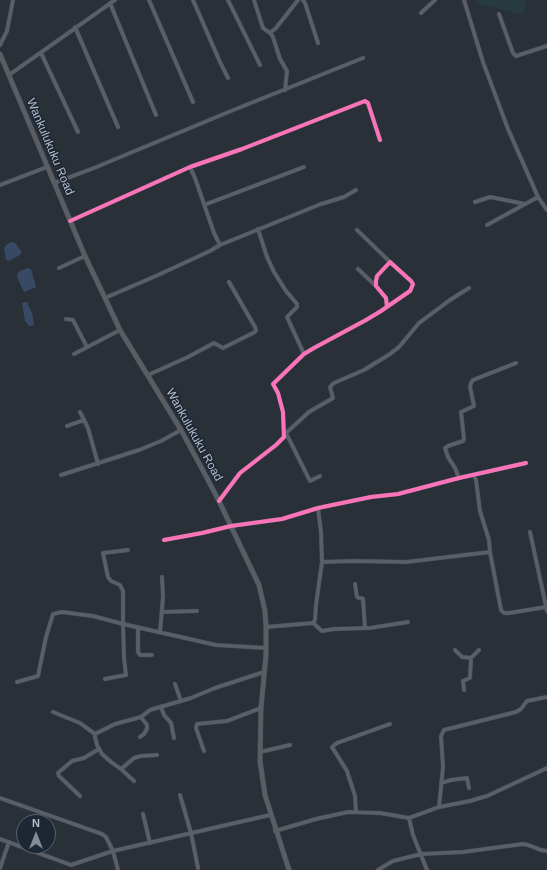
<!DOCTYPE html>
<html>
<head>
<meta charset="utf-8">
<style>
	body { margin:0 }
	#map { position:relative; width:547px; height:870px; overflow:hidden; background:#2a3038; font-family:Arial,sans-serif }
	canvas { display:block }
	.north { position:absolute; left:16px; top:814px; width:40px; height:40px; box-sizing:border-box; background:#1d2633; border:1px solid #59626f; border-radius:50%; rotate:0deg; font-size:11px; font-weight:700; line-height:16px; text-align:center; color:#b4bcc9 }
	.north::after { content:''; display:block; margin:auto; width:14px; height:18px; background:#848b96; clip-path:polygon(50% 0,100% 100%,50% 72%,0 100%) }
</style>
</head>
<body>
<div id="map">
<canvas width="547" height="870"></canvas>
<div class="north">N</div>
</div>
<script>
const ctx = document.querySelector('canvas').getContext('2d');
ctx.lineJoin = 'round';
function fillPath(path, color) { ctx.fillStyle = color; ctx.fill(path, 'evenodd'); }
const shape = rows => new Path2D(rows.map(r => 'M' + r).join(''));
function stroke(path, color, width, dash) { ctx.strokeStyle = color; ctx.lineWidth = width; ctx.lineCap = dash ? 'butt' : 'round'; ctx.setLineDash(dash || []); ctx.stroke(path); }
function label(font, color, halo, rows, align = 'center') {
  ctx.font = font + ' Arial,sans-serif'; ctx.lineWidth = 3; ctx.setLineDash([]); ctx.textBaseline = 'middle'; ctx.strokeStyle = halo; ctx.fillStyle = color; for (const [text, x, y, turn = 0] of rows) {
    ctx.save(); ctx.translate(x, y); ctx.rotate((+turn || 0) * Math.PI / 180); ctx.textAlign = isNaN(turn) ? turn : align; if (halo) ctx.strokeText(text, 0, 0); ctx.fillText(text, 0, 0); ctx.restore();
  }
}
fillPath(shape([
	[476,0,525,0,524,15,475,3]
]), '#273a3e');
fillPath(shape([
	[12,242,15,243,22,252,20,255,9,261,6,260,4,248,7,244],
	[27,268,31,269,36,287,24,292,17,277,18,272],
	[25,302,27,302,32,313,34,324,32,326,29,326,25,321,22,303]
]), '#384963');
const minor = shape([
	[149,0,193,102],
	[193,0,220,62,228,78],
	[228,0,260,65],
	[254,0,263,28,270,33,276,28,298,0],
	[303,0,305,3,318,43],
	[464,0,483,62,508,129,538,197,547,210],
	[110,3,156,115],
	[421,13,435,0],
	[499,14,513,53,516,56,547,46],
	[75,27,118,127],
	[270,33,273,37,280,59,287,71,285,90],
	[0,45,7,31,13,0],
	[41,53,78,132],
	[9,75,115,0],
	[190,167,195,178,214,233,220,245,321,204,344,197,356,190],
	[54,183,94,168,231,111,363,58],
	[0,185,47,167],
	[475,202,490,197,525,204],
	[204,205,304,167],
	[70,221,190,167,242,149,365,101,368,103,380,140],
	[487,225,538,197],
	[258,229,267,257,274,272,286,291,297,304,297,307,287,317,304,354],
	[357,230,390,262],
	[59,268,85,256],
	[358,269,376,286],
	[105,298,158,275,210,251,220,245],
	[66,319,73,320,87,347],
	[74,354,120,330],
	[148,375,188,357,214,343,223,348,255,332,256,330,255,327,229,282],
	[80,412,88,428,98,464],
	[67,426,84,420],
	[286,433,310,481,320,476],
	[284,436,286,433,309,412,333,398,330,387,334,383,364,370,390,354,399,347,419,323,450,300,469,288],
	[61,475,139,450,161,441,181,430],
	[474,475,476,480,480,511,489,540,490,552,501,610,504,613,509,613,546,607],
	[459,478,455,468,448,457,445,448,448,446,463,441,464,439,461,412,474,406,470,387,471,383,473,380,516,363],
	[219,501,240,473,276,445,284,437,283,412,278,393,273,384,304,354,314,348,366,320,381,311,410,291,411,289,413,284,411,281,390,262,377,276,376,281,376,286,386,298,387,307],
	[318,508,321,532,322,562],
	[530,532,547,611],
	[164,540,202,533,231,526,282,519,318,508,371,497,398,494,459,478,526,463],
	[128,550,103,553,108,577,111,581,120,585,123,591,123,624,216,645,266,648],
	[355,584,357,597,363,599,365,628],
	[163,612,197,611],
	[313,623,315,620,316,605,322,562,354,561,406,562,490,552],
	[313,623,322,631,334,629,370,628,408,622],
	[138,627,138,652,140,655,152,655],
	[266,627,313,623],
	[160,632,163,597,162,577],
	[455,650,462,657,471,658],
	[17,682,38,676,46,637,53,614,62,612,93,616,123,624,124,658,126,675,105,679],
	[175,684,181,701],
	[464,690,463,681,470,678,471,658,479,650],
	[161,707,164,715,171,723,174,738],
	[53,712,80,723,95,734,115,724,141,717,150,710,191,698,215,688,264,672],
	[95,734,95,737,97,745,102,754,111,762,121,769,134,781],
	[140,737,144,734,147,729,147,725,141,717],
	[204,751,196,728,197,724,227,721,261,708],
	[260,752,290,745],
	[121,769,134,758,141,756,157,755],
	[441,783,451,780,467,778,469,788],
	[180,795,191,833,198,868],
	[80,796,59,776,58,773,72,761,84,758,99,749],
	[0,798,102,834,106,837,113,851,118,870],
	[439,807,443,767,441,736,444,730,516,712,521,709,527,701,547,697],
	[356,812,355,796,347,771,332,747,337,743,390,724],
	[143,814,150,843],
	[409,818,413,835,427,870],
	[275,831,316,819,348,812,380,813,409,818,439,807,470,801,487,796,547,768],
	[0,839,71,865,113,851,270,815],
	[0,868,9,842],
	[378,870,393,861,421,854,463,852,523,844,528,845,541,850,547,851]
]);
const secondary = shape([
	[0,54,85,256,105,298,120,330,181,430,200,465,219,501,259,585,265,611,266,627,266,655,261,708,260,761,265,795,289,870]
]);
stroke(minor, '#484c53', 4.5);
stroke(secondary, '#484c53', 5.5);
stroke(minor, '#5a5e66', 3.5);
stroke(secondary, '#595d64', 4.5);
stroke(shape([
	[70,221,190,167,242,149,365,101,368,103,380,140],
	[219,501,240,473,276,445,284,437,283,412,278,393,273,384,304,354,314,348,366,320,381,311,410,291,411,289,413,284,411,281,390,262,377,276,376,281,376,286,386,298,387,307],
	[164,540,202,533,231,526,282,519,318,508,371,497,398,494,459,478,526,463]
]), '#fb73b8', 4);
label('12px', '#b4bcc9', '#1d2633', [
	["Wankulukuku Road",50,147,67],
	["Wankulukuku Road",194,435,61]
]);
</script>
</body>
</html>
